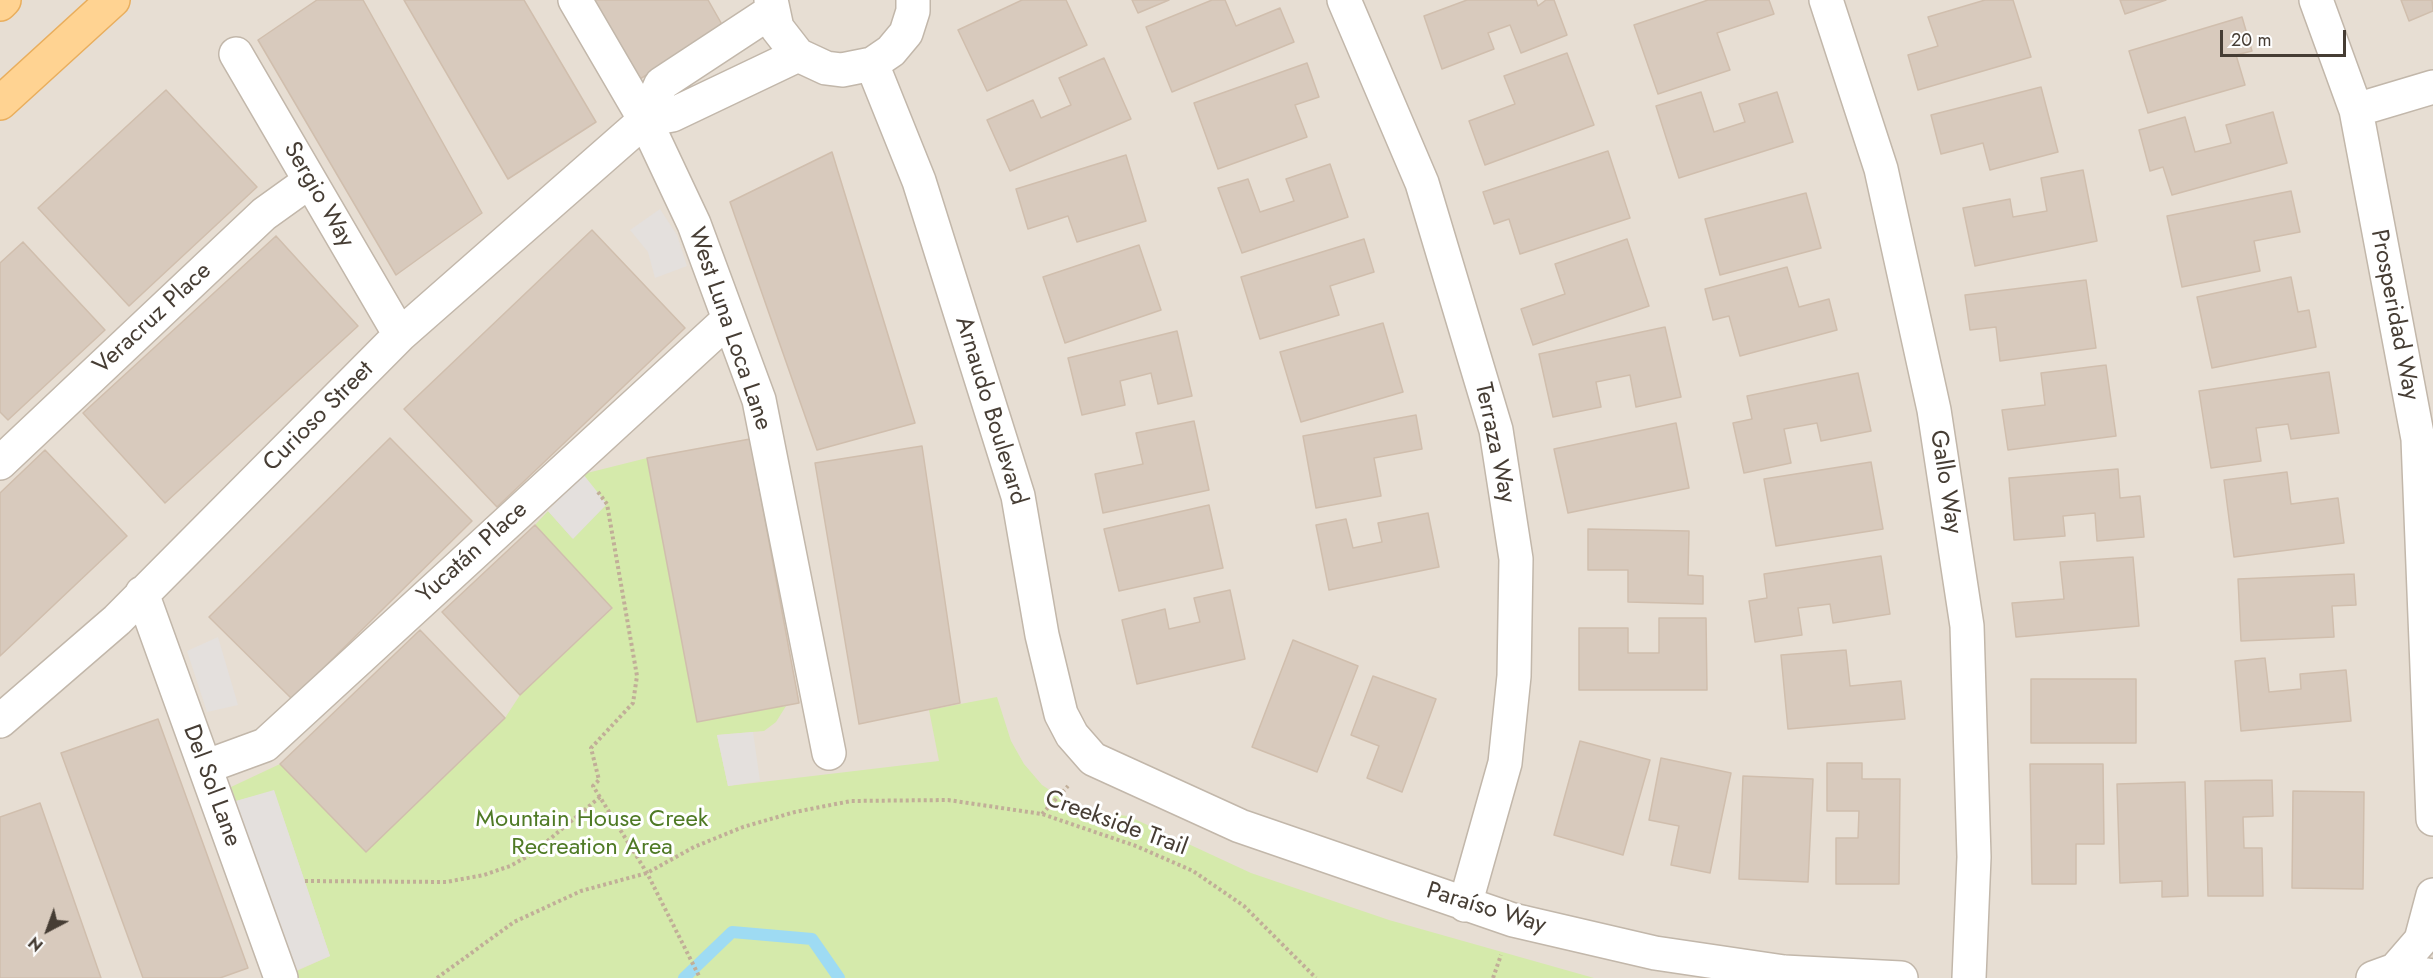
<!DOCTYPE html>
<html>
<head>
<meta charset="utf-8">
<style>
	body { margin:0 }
	#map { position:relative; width:2433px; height:978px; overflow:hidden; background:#f3ede5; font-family:Jost,sans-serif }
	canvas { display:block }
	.north { position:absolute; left:18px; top:900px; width:60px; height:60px; -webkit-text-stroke:4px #fff; paint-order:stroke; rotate:221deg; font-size:16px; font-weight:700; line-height:24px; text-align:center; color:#463d34 }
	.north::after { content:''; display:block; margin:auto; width:21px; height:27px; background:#463d34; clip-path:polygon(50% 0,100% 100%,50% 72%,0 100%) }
	.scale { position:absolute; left:2220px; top:30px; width:126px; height:27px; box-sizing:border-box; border:3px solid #463d34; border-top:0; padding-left:8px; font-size:18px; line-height:21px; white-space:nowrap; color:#463d34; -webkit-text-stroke:4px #fff; paint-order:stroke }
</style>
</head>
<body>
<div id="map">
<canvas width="2433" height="978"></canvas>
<div class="north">N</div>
<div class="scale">20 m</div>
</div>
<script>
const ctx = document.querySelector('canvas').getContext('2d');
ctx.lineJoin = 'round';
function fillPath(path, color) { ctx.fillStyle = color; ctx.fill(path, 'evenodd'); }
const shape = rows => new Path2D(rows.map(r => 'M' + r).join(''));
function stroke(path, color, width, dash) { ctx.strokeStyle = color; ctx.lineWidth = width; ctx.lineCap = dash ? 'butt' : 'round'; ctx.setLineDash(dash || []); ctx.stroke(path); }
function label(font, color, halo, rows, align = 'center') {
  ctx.font = font + ' Jost,sans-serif'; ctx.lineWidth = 6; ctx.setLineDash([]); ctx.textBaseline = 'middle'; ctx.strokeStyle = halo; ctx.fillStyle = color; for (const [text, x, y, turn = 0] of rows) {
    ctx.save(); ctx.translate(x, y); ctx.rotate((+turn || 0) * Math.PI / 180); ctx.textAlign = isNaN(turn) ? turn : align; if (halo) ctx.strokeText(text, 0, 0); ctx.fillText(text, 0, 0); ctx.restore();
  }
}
fillPath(shape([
	[0,0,2433,0,2433,978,0,978]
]), '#e7ded3');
fillPath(shape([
	[647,458,700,717,786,706,776,722,764,731,717,735,728,786,939,761,929,710,997,697,1011,741,1024,764,1042,785,1066,801,1100,813,1128,816,1251,873,1389,920,1594,978,281,978,330,956,274,791,236,801,231,787,280,764,366,852,505,718,520,695,612,609,535,525,548,511,572,538,583,474]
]), '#d5eaab');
fillPath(shape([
	[660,209,677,235,687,266,655,278,648,252,630,230],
	[583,474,607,504,573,539,548,511],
	[218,637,238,705,207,712,187,651],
	[753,732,760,781,728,786,717,735],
	[274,790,330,956,297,970,236,801]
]), '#e4e0dd');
stroke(shape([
	[684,978,732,932,812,939,839,978]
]), '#9edbf3', 12);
const building = shape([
	[317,0,363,0,482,213,396,275,258,40,317,0],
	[404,0,524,0,596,122,508,179,404,0],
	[581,0,708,0,724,28,630,85,581,0],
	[1022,0,1066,0,1087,45,987,91,958,30,1022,0],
	[1132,0,1169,0,1138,13,1132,0],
	[1212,0,1225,0,1236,26,1280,8,1294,42,1172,92,1146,27,1212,0],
	[1467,0,1536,0,1538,6,1546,0,1554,0,1567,35,1521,53,1510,25,1488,33,1494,49,1442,69,1424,16,1467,0],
	[1708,0,1769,0,1774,14,1717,33,1730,70,1658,94,1634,25,1708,0],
	[1985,0,2013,0,2031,57,1918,90,1908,55,1938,46,1928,17,1985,0],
	[2120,0,2166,0,2125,14,2120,0],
	[2401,0,2432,0,2433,11,2409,21,2401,0],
	[2242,17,2252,51,2236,55,2245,85,2148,113,2129,51,2242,17],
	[1567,53,1594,125,1485,165,1469,121,1515,104,1504,76,1567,53],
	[1104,58,1131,119,1010,171,987,120,1033,100,1041,118,1071,105,1059,78,1104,58],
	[1307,63,1319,97,1295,105,1307,137,1218,169,1194,103,1307,63],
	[2041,87,2058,152,1990,170,1983,143,1941,154,1931,115,2041,87],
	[166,90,257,187,129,306,38,208,166,90],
	[1701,92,1714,132,1745,122,1739,104,1777,92,1793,142,1679,178,1656,106,1701,92],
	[2273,112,2287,163,2172,195,2163,167,2150,171,2139,130,2185,117,2195,152,2231,143,2226,125,2273,112],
	[1608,151,1630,218,1520,254,1509,219,1494,224,1483,192,1608,151],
	[832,152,915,423,817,450,730,202,832,152],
	[1126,155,1146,221,1077,242,1068,216,1028,229,1016,189,1126,155],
	[1330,164,1348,217,1242,253,1218,188,1248,179,1260,212,1294,201,1286,179,1330,164],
	[2083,170,2097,241,1975,266,1963,208,2010,199,2013,217,2047,211,2041,178,2083,170],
	[2291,191,2300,232,2254,241,2260,271,2182,287,2167,216,2291,191],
	[1806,193,1821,248,1720,275,1705,219,1806,193],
	[592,230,685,328,497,507,404,409,592,230],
	[276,236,358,326,165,503,83,413,276,236],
	[1364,239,1374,272,1330,286,1339,315,1260,339,1241,277,1364,239],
	[1627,239,1649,306,1533,345,1521,309,1565,294,1555,264,1627,239],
	[23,242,105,330,8,420,0,412,0,263,23,242],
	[1139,245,1161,310,1065,343,1043,277,1139,245],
	[1787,267,1799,307,1829,299,1837,330,1740,356,1729,316,1713,320,1705,289,1787,267],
	[2291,277,2298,312,2309,310,2316,347,2212,368,2197,297,2291,277],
	[2086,280,2096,348,2000,361,1996,327,1970,330,1965,295,2086,280],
	[1383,323,1403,392,1301,422,1280,352,1383,323],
	[1665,327,1681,397,1636,407,1630,375,1596,382,1601,407,1553,417,1539,354,1665,327],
	[1177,331,1192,396,1158,404,1151,373,1120,381,1125,405,1082,415,1068,358,1177,331],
	[2106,365,2116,436,2008,450,2002,410,2045,405,2041,373,2106,365],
	[2329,372,2339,433,2291,439,2288,424,2256,428,2261,461,2211,468,2199,391,2329,372],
	[1858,373,1871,431,1821,441,1817,423,1784,429,1791,463,1744,473,1733,423,1752,419,1747,396,1858,373],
	[1416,415,1422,449,1374,458,1381,496,1316,508,1303,436,1416,415],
	[1194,421,1209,490,1103,513,1095,474,1143,464,1136,433,1194,421],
	[1676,423,1689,488,1568,513,1554,449,1676,423],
	[390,438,472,521,292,699,209,617,390,438],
	[750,439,799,703,697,722,647,458,750,439],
	[922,446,960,703,859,724,815,463,922,446],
	[45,450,127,536,0,656,0,493,45,450],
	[1871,462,1883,529,1776,546,1764,479,1871,462],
	[2118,469,2120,498,2140,496,2144,537,2097,541,2095,513,2063,516,2065,536,2014,540,2009,478,2118,469],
	[2287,472,2291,504,2338,498,2344,543,2234,557,2224,480,2287,472],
	[1209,505,1223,568,1119,591,1104,529,1209,505],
	[1428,513,1439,567,1329,590,1316,525,1346,519,1353,548,1382,542,1378,523,1428,513],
	[535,525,612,608,520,695,442,612,535,525],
	[1588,529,1689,531,1688,575,1703,576,1703,604,1628,602,1628,570,1588,570,1588,529],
	[1881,556,1890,614,1833,623,1830,604,1798,608,1802,635,1755,642,1749,601,1767,598,1764,574,1881,556],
	[2133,557,2139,626,2016,637,2012,603,2064,599,2060,562,2133,557],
	[2354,574,2356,605,2332,606,2334,637,2241,641,2238,579,2354,574],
	[1230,590,1245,659,1137,684,1122,620,1165,609,1169,629,1200,622,1194,598,1230,590],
	[1659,618,1706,618,1707,690,1579,690,1579,628,1628,628,1628,653,1659,653,1659,618],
	[420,630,505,718,366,852,280,764,420,630],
	[1293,640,1358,666,1317,772,1252,747,1293,640],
	[1846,650,1850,686,1901,681,1905,719,1788,729,1781,655,1846,650],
	[2265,658,2269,692,2301,689,2300,674,2346,670,2351,721,2241,731,2235,661,2265,658],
	[1373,676,1436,699,1402,792,1367,778,1379,746,1351,735,1373,676],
	[2031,679,2136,679,2136,743,2031,743,2031,679],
	[158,719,248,968,220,978,143,978,61,753,158,719],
	[1580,741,1650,760,1623,855,1554,835,1580,741],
	[1661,758,1731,773,1710,873,1671,865,1679,826,1649,820,1661,758],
	[1827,763,1862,763,1862,779,1900,779,1899,884,1836,884,1836,838,1858,838,1859,811,1827,811,1827,763],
	[2030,764,2103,764,2104,844,2076,844,2076,884,2032,884,2030,764],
	[1743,776,1813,779,1808,882,1739,879,1743,776],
	[2272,780,2273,816,2243,817,2244,848,2262,848,2263,896,2208,896,2205,781,2272,780],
	[2185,782,2188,896,2162,897,2162,881,2120,883,2117,784,2185,782],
	[2293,791,2364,792,2363,889,2292,888,2293,791],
	[40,803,101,978,0,978,0,817,40,803]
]);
fillPath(building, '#d8cabd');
stroke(building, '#d0bead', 1.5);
const minor = shape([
	[575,0,645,120,694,224,759,400,829,753],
	[771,0,777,28,798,55,826,68,842,70,872,64,891,51,906,33,913,11,913,0],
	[1344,0,1422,183,1496,430,1516,559,1514,676,1505,763,1465,905],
	[1826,0,1881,169,1934,410,1967,626,1974,857,1969,978],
	[2316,0,2356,110,2418,439,2433,819],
	[236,54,400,335],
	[872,64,919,181,1018,496,1042,635,1061,714,1072,735,1093,759,1240,826,1513,920,1655,953,1784,972,1901,978],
	[2356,110,2433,87],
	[645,120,672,115,798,55],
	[0,463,264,214,310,181],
	[142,593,281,978],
	[0,721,117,620,400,335,645,120,661,84,772,11],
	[205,767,265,745,729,319],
	[2395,970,2433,976],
	[2373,978,2395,970,2421,940,2433,895]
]);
const major = shape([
	[0,4,4,0],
	[0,103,113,0]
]);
stroke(minor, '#c2b7aa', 36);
stroke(major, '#e9ae5d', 36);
stroke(shape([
	[598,492,607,504,637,676,633,703,591,748,599,780,593,786,647,873,700,978],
	[1042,814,1068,786],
	[305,881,446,882,484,875,510,866,532,854,600,797],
	[437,978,514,922,581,891,647,873,694,847,743,827,795,812,851,801,948,800,1042,814,1136,846,1193,871,1244,906,1316,978],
	[1493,978,1501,955]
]), '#c1ae98', 4, [3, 3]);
stroke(minor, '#fff', 33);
stroke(major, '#ffd392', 33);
label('24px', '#463d34', '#fff', [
	["Sergio Way",318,195,60],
	["Prosperidad Way",2394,315,79],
	["Veracruz Place",153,319,-43],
	["West Luna Loca Lane",729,329,71],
	["Arnaudo Boulevard",990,411,73],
	["Curioso Street",319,417,-45],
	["Terraza Way",1494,443,78],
	["Gallo Way",1945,482,81],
	["Yucatán Place",473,553,-42],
	["Del Sol Lane",211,786,70],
	["Creekside Trail",1116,824,20],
	["Paraíso Way",1486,909,17]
]);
label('24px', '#4f7a25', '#fff', [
	["Mountain House Creek",592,820],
	["Recreation Area",592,848]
]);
</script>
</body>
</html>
